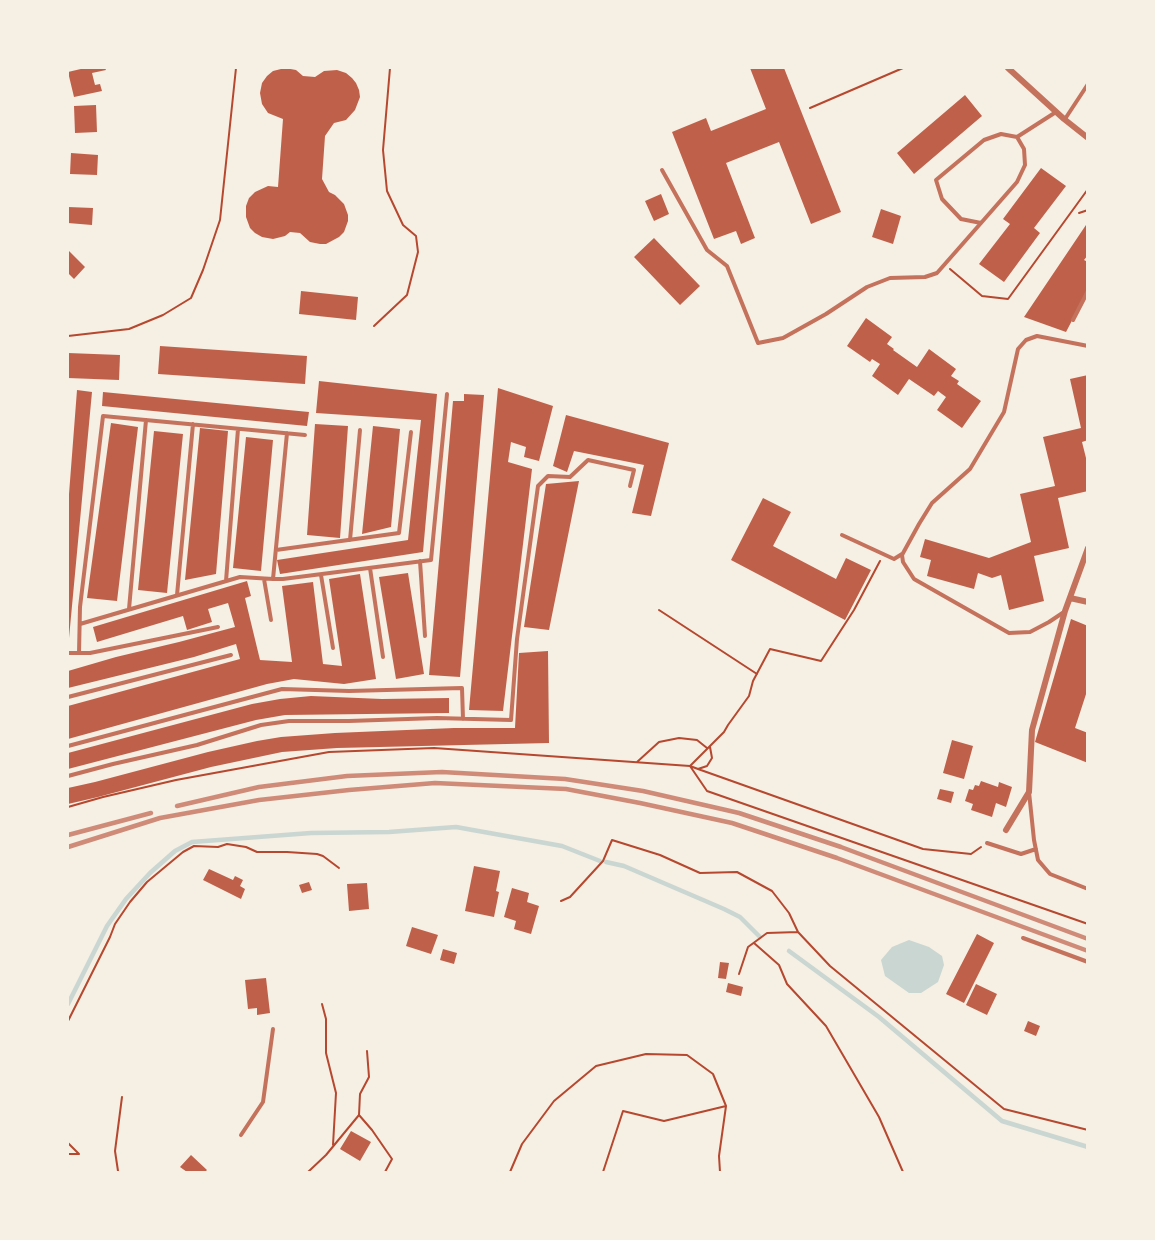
<!DOCTYPE html>
<html>
<head>
<meta charset="utf-8">
<style>
	body { margin:0 }
	#map { position:relative; width:1155px; height:1240px; overflow:hidden; background:#f6efe4; font-family:"Crimson Pro",serif }
	canvas { display:block }
	.frame { position:absolute; inset:0; border:69px solid #f6efe4; pointer-events:none }
</style>
</head>
<body>
<div id="map">
<canvas width="1155" height="1240"></canvas>
<div class="frame"></div>
</div>
<script>
const ctx = document.querySelector('canvas').getContext('2d');
ctx.lineJoin = 'round';
function fillPath(path, color) { ctx.fillStyle = color; ctx.fill(path, 'evenodd'); }
const shape = rows => new Path2D(rows.map(r => 'M' + r).join(''));
function stroke(path, color, width, dash) { ctx.strokeStyle = color; ctx.lineWidth = width; ctx.lineCap = dash ? 'butt' : 'round'; ctx.setLineDash(dash || []); ctx.stroke(path); }
fillPath(shape([
	[909,940,929,947,942,956,944,965,938,982,921,993,909,993,885,976,881,960,892,947]
]), '#c9d6d2');
stroke(shape([
	[606,862,624,866,724,909,740,917,760,937],
	[789,951,879,1017,1002,1121,1088,1147],
	[68,1004,107,926,126,899,150,873,175,851,192,842,311,833,389,832,456,827,562,846,600,861]
]), '#c9d6d2', 4.5);
fillPath(shape([
	[85,68,105,68,106,70,92,73,95,85,100,84,102,91,74,97,68,72],
	[285,68,296,70,303,76,315,77,324,71,337,70,346,73,352,78,356,83,359,90,360,97,355,110,346,120,334,123,325,136,322,179,329,192,335,195,344,204,348,215,348,221,344,232,339,237,326,244,320,244,310,242,300,233,290,232,285,236,273,239,262,237,255,233,250,228,246,217,246,206,249,198,255,192,268,186,278,187,283,119,268,113,262,104,260,93,262,83,267,76,273,71],
	[750,68,784,68,841,212,811,224,779,142,726,163,755,238,741,244,736,231,714,239,672,132,706,118,711,131,766,109],
	[965,95,982,116,914,174,897,153],
	[96,105,97,132,75,133,74,106],
	[71,153,98,155,97,175,70,174],
	[1041,168,1066,186,1034,228,1040,233,1004,282,979,264,1010,224,1003,219],
	[661,194,669,214,654,221,645,201],
	[68,207,93,208,92,225,68,223],
	[881,209,901,216,893,244,872,237],
	[1088,222,1088,255,1084,260,1088,262,1088,290,1066,332,1024,317],
	[654,238,700,286,680,305,634,257],
	[68,250,85,267,74,279,68,273],
	[301,291,358,297,356,320,299,314],
	[866,318,892,337,887,344,894,349,893,350,917,367,929,349,956,369,951,376,959,381,957,384,981,401,962,428,937,410,946,397,938,391,934,396,909,379,898,395,872,376,880,364,872,359,870,362,847,346],
	[160,346,307,356,305,384,158,374],
	[68,353,120,355,119,380,68,378],
	[1088,375,1088,440,1082,442,1088,466,1088,491,1058,498,1069,548,1034,556,1044,601,1009,610,1001,575,992,578,978,573,974,589,927,576,931,560,920,557,925,539,989,558,1031,542,1020,494,1055,486,1043,437,1081,428,1070,379],
	[319,381,437,394,423,552,280,574,277,560,408,540,421,420,316,413],
	[498,388,553,406,539,461,524,457,526,447,511,442,508,462,532,469,503,711,469,710],
	[77,390,92,392,69,638,68,638,68,507],
	[103,392,309,412,307,426,102,406],
	[464,394,484,395,460,677,429,675,453,401,464,401],
	[566,415,669,443,651,516,632,513,644,465,574,451,567,472,553,466],
	[111,423,138,427,117,601,87,598],
	[315,424,348,426,340,538,307,535],
	[373,426,400,429,391,527,362,534],
	[200,428,228,431,216,574,185,580],
	[154,431,183,434,167,593,138,590],
	[246,437,273,440,261,571,233,568],
	[579,481,549,630,524,627,546,484],
	[763,498,791,512,773,546,836,579,846,558,871,570,845,620,731,560],
	[408,573,424,674,396,679,379,577],
	[360,574,376,679,344,684,294,679,267,684,68,739,68,706,240,659,236,644,194,657,68,688,68,671,116,657,179,642,235,627,228,603,208,609,212,622,187,630,183,616,97,642,93,627,247,581,251,596,245,598,260,660,292,662,282,586,313,582,323,664,342,666,329,579],
	[1071,619,1088,626,1088,688,1075,728,1088,733,1088,763,1035,742],
	[548,651,549,743,337,748,282,752,211,767,98,797,68,804,68,788,95,782,208,752,257,741,281,737,335,733,454,728,515,728,519,653],
	[311,696,382,699,449,698,449,713,285,715,256,720,68,769,68,753,252,704,280,699],
	[952,740,973,746,964,779,943,773],
	[981,781,998,787,999,782,1012,787,1006,807,996,803,992,817,971,810,973,804,965,801,969,789,973,790,975,785,979,786],
	[940,789,954,792,951,803,937,799],
	[474,866,500,871,496,891,499,892,494,917,465,911],
	[209,869,233,880,235,876,243,880,240,886,245,889,241,899,203,880],
	[309,882,312,890,302,893,299,885],
	[367,883,369,909,349,911,347,884],
	[512,888,529,893,527,902,539,906,531,934,514,929,516,921,504,917],
	[412,927,438,935,431,954,406,946],
	[977,934,994,943,964,1003,946,994],
	[443,949,457,953,454,964,440,960],
	[720,962,729,963,726,979,718,978],
	[266,978,270,1013,257,1015,257,1008,248,1009,245,980],
	[728,983,743,987,741,996,726,992],
	[976,984,997,994,987,1015,966,1005],
	[1028,1021,1040,1026,1036,1036,1024,1031],
	[351,1131,371,1142,360,1161,340,1149],
	[191,1155,207,1170,205,1172,187,1172,180,1167]
]), '#bf614a');
stroke(shape([
	[810,108,903,68],
	[1079,213,1088,210],
	[950,269,982,296,1008,299,1088,189],
	[374,326,407,295,418,252,416,236,403,225,387,191,383,150,390,68],
	[68,336,129,329,163,315,191,298,203,270,220,220,236,68],
	[659,610,757,674],
	[637,762,659,742,679,738,697,740,707,748],
	[690,766,707,791,1088,924],
	[690,766,698,769,707,766,712,758,710,747],
	[698,769,923,849,971,854,981,847],
	[68,807,103,797,176,780,329,752,434,748,690,766,724,732,728,725,749,696,753,681,770,649,821,661,854,610,880,561],
	[561,901,570,897,603,861,612,840,660,855,700,873,737,872,772,891,789,913,798,932,830,966,1004,1109,1088,1130],
	[754,943,779,965,787,984,826,1026,879,1117,903,1172],
	[739,974,748,947,767,933,798,932],
	[322,1004,326,1019,326,1053,336,1093,333,1145],
	[68,1021,110,937,115,924,130,902,147,882,183,852,194,846,218,847,227,844,246,847,257,852,287,852,317,854,323,856,339,868],
	[359,1115,360,1094,369,1077,367,1051],
	[68,1143,79,1154,68,1154],
	[118,1171,115,1151,122,1097],
	[308,1172,326,1155,359,1115,372,1130,392,1159,385,1172],
	[510,1172,522,1144,554,1101,596,1066,646,1054,687,1055,713,1074,726,1106,719,1156,720,1172],
	[603,1172,623,1111,664,1121,726,1106]
]), '#b5482f', 2);
stroke(shape([
	[1065,119,1088,84],
	[1017,137,1024,149,1025,165,1017,182,981,223,961,219,942,199,936,180,984,140,1001,134,1017,137,1056,112],
	[662,170,707,250,727,266,758,343,783,338,826,314,867,287,890,278,925,277,937,273,981,223],
	[1073,320,1088,291],
	[842,535,894,559,902,554],
	[350,540,360,430],
	[276,550,399,533,411,432],
	[420,561,425,636],
	[370,568,383,657],
	[321,575,333,648],
	[264,579,271,620],
	[273,579,283,579,431,560,447,394],
	[226,581,238,429],
	[177,595,193,424],
	[129,609,146,420],
	[1064,612,1049,622,1030,632,1009,633,914,579,903,562,902,555,919,524,932,503,970,469,1004,412,1018,349,1026,340,1037,336,1088,346],
	[80,624,240,577,273,579,287,433],
	[68,653,90,653,218,627],
	[79,653,80,607,103,416,305,435],
	[68,697,231,655],
	[68,746,282,689,349,691,462,688,463,719],
	[68,776,113,764,197,745,261,725,289,721,349,721,437,718,511,720,517,639,538,486,548,476,570,477,588,460,634,470,630,486],
	[1029,792,1034,840,1038,860,1050,874,1088,889],
	[987,843,1021,854,1036,849],
	[1023,938,1088,962],
	[241,1135,263,1102,273,1029]
]), '#c5725c', 4);
stroke(shape([
	[1008,68,1064,119,1088,138],
	[1070,598,1088,602],
	[1006,830,1029,792,1032,730,1065,611,1088,548]
]), '#c5725c', 6);
stroke(shape([
	[177,806,259,787,347,776,442,772,565,779,643,791,739,813,841,847,1088,939],
	[68,835,151,813],
	[68,847,160,818,259,800,349,790,435,783,566,789,640,803,732,823,837,858,1088,951]
]), '#cf8b77', 4.5);
</script>
</body>
</html>
